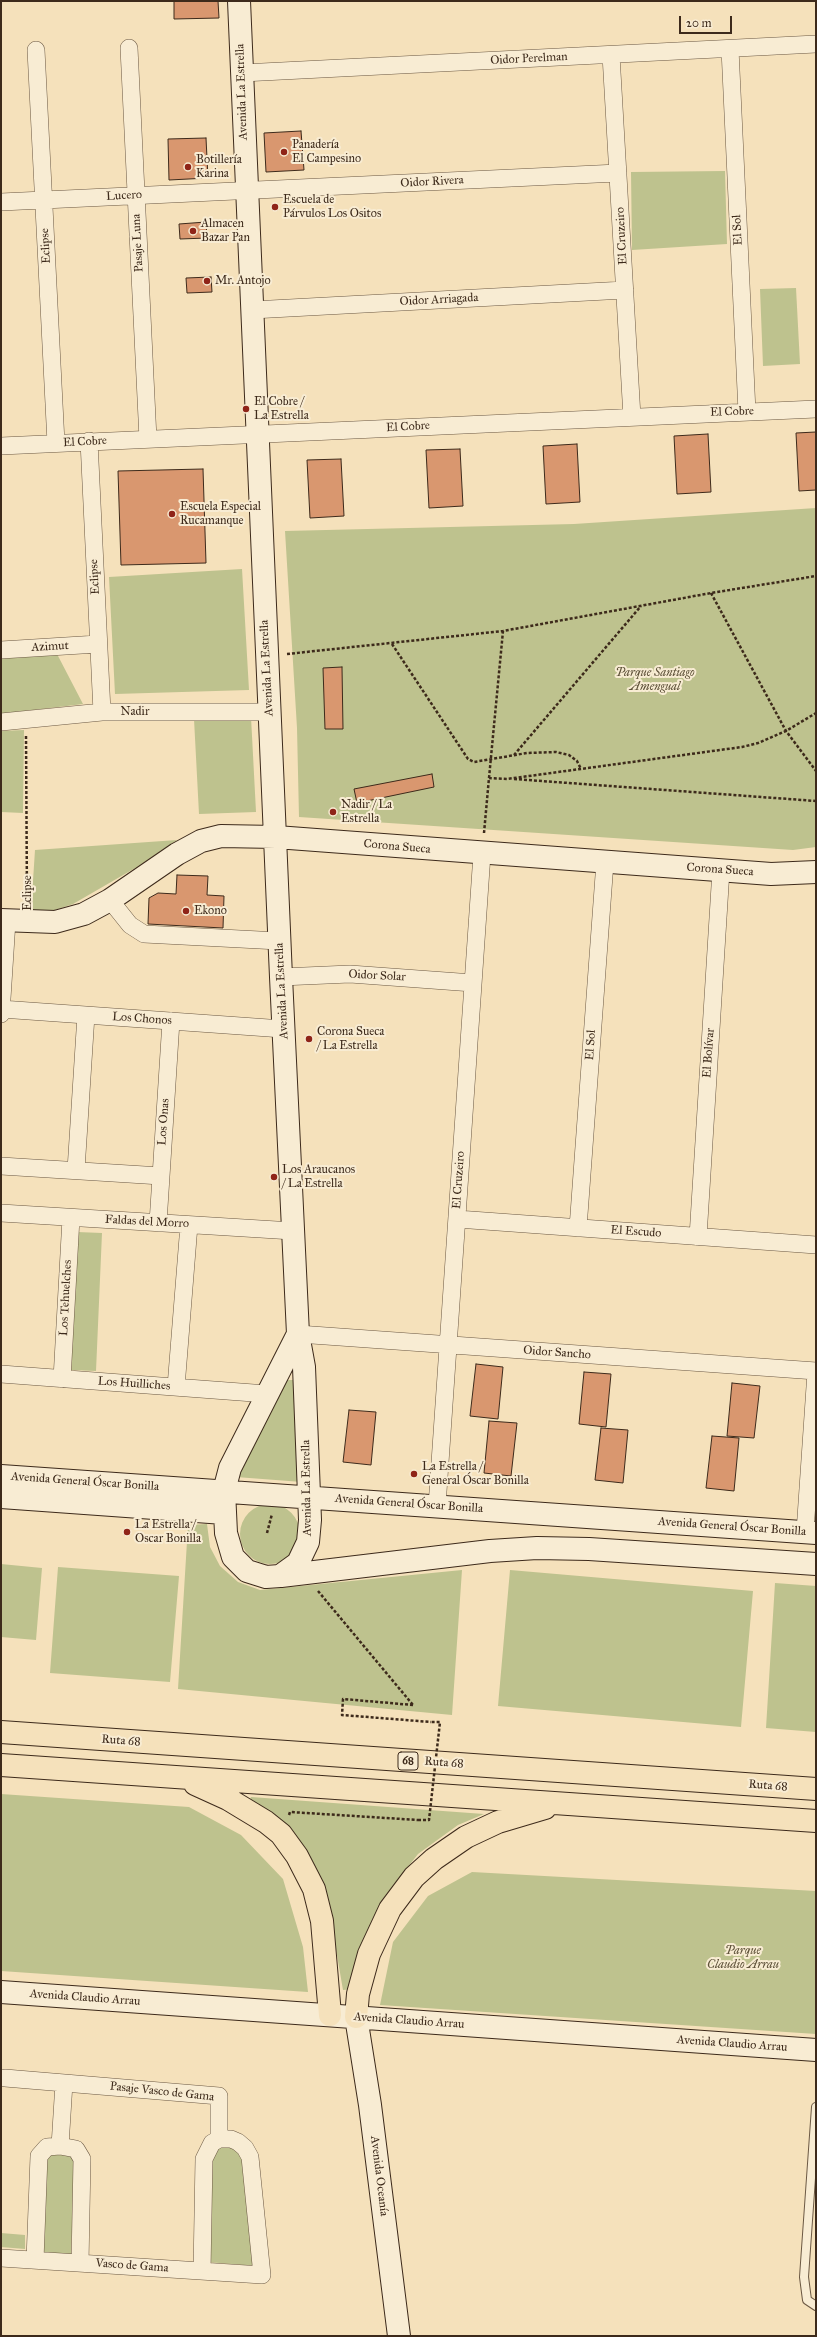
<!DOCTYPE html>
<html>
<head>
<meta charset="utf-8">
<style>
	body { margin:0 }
	#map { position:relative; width:817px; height:2337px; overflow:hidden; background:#f5e1bb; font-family:"IM FELL Great Primer",serif }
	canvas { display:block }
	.frame { position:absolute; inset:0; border:2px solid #3d2a1b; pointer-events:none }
	.scale { position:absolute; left:679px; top:16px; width:53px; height:18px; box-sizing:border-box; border:2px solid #3d2a1b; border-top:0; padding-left:5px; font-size:12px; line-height:14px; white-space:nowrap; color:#3d2a1b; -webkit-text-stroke:3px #f8ecd3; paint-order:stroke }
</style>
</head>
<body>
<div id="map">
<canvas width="817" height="2337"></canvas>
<div class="frame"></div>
<div class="scale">20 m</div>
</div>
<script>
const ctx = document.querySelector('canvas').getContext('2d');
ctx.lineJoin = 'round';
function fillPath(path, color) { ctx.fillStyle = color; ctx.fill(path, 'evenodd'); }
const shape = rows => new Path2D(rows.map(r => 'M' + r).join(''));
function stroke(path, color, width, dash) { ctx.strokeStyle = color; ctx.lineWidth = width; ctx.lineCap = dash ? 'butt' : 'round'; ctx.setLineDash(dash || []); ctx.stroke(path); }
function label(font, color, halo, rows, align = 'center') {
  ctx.font = font + ' "IM FELL Great Primer",serif'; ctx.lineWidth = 4; ctx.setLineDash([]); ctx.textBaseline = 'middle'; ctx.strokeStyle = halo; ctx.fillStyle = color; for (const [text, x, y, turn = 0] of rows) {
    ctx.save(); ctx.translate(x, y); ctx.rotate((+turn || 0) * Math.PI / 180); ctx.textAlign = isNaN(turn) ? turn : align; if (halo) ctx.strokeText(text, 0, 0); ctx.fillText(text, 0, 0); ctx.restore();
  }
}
fillPath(shape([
	[725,171,727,244,632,250,631,172],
	[796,288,800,364,763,366,760,289],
	[816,508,816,847,793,850,299,817,297,728,285,531,574,524],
	[242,569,249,690,115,694,109,577],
	[57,654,83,704,1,714,1,657],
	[251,717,256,812,199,814,194,719],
	[24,730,23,813,1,812,1,731],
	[177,840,137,867,73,904,49,912,31,912,35,850],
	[77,1232,102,1233,96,1371,71,1370],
	[285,1380,295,1380,302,1482,236,1477],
	'240 1534a30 30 0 1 1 60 0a30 30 0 1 1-60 0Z',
	[207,1524,210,1547,220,1566,238,1582,260,1590,462,1570,452,1715,178,1689,188,1525],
	[1,1564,42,1568,36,1640,1,1637],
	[58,1567,179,1576,170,1682,50,1673],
	[510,1570,753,1591,741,1727,498,1706],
	[775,1583,816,1586,816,1732,766,1728],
	[1,1794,189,1807,241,1835,283,1879,303,1947,308,1992,1,1971],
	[251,1797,484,1814,458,1825,418,1854,385,1896,362,1952,354,1989,343,1990,332,1926,249,1802],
	[472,1872,816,1891,816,2034,380,2005,393,1942,428,1896],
	[222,2143,243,2150,256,2266,207,2262,208,2160],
	[55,2153,71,2156,75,2161,71,2255,40,2254,45,2159],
	[1,2233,25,2235,25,2249,1,2247]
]), '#bec28e');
const building = shape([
	[174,1,218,1,219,18,174,19,174,1],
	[301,131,304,170,266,172,264,133,301,131],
	[206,138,208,178,169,180,168,139,206,138],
	[206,222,207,238,180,239,179,224,206,222],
	[211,277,212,292,187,293,186,278,211,277],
	[816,432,816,490,799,491,796,433,816,432],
	[708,434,711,492,677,494,674,436,708,434],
	[577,444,580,502,546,504,543,446,577,444],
	[460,449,463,506,429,508,426,450,460,449],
	[341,459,344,516,310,518,307,460,341,459],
	[203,469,206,563,121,565,118,471,203,469],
	[342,667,343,729,325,729,323,668,342,667],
	[432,774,434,787,357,803,354,789,432,774],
	[177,875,208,876,207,895,224,896,223,928,148,924,149,898,158,893,176,894,177,875],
	[476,1364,503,1367,498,1419,470,1416,476,1364],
	[584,1372,611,1374,606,1427,579,1424,584,1372],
	[732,1383,760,1386,754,1438,727,1436,732,1383],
	[349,1410,376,1412,371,1465,343,1462,349,1410],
	[489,1421,517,1423,511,1476,484,1473,489,1421],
	[601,1428,628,1430,623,1483,595,1480,601,1428],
	[712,1436,739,1438,734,1491,706,1488,712,1436]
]);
fillPath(building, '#d9976f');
stroke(building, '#3d2a1b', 1);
const lane = shape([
	[816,2107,804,2277,807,2300,816,2306]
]);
const street = shape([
	[129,48,148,439],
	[730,49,747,412],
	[36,50,56,443],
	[611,55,632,417],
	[242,73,816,44],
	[1,202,618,173],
	[252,310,625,290],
	[89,441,102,712],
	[1,446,816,409],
	[1,650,98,644],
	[1,722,102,712,270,712],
	[110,900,130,925,144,934,279,941],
	[281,977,350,974,473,983],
	[1,1009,283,1029],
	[1,1014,7,921],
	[1,1166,161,1176],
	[76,1170,86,1015],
	[1,1213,293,1231],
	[457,1219,816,1245],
	[158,1223,171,1021],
	[578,1228,605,862],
	[698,1237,721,870],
	[298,1334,816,1371],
	[1,1374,267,1394],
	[62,1379,71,1218],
	[176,1387,189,1225],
	[437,1506,482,854],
	[805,1532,816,1372],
	[5,2078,219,2096,219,2139],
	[60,2146,64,2083],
	[1,2258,262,2275,250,2157,245,2148,238,2142,231,2139,219,2139,212,2143,204,2159,202,2271],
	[35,2260,39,2156,47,2147,60,2146,76,2149,82,2159,80,2263]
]);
const secondary = shape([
	[239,1,281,977,298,1334,304,1367,310,1520,308,1542,298,1563,280,1576,266,1577,247,1571,233,1557,226,1533,224,1491,230,1468,298,1334],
	[1,920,55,922,84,914,110,900,177,854,201,841,221,836,276,837,771,874,816,872],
	[1,1476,816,1533],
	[1,1497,224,1513],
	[281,1576,490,1551,537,1548,589,1549,816,1564],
	[1,1992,816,2050],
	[356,2017,370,2105,399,2336]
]);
const highway = shape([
	[1,1732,816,1789],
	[1,1765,816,1821],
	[195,1784,228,1799,266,1822,281,1834,297,1856,314,1889,322,1921,330,2015],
	[356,2017,358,1994,369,1954,390,1909,414,1877,434,1859,466,1837,498,1822,545,1808]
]);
stroke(lane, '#6b5843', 10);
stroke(street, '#6b5843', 18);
stroke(secondary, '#3d2a1b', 24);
stroke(highway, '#3d2a1b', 24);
stroke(shape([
	[711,593,786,731,816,771],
	[392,644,468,759,474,762,527,753,556,752,569,755,577,761,581,769],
	[287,654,503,631,711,593,816,576],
	[26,736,27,901],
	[514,755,641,606],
	[489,778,503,631],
	[514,779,816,801],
	[484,833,489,778,507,779,742,747,758,743,786,731,816,713],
	[267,1533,272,1514],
	[318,1591,413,1705],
	[413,1705,343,1699,342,1715,431,1722],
	[289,1815,290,1812,418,1820]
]), '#3d2a1b', 2.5, [3, 2]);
stroke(lane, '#f8ecd3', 8);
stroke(street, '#f8ecd3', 17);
stroke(secondary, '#f8ecd3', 22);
stroke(highway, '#f5e1bb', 22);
stroke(shape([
	[418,1820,429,1820,440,1722,431,1722]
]), '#3d2a1b', 2.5, [3, 2]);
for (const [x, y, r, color] of [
	[284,152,4,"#8f2418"],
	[188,167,4,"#8f2418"],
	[275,207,4,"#8f2418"],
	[193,231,4,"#8f2418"],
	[207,281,4,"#8f2418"],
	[246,409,4,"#8f2418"],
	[172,514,4,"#8f2418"],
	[333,812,4,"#8f2418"],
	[186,911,4,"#8f2418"],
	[309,1039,4,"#8f2418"],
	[274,1177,4,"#8f2418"],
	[414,1474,4,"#8f2418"],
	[127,1532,4,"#8f2418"]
]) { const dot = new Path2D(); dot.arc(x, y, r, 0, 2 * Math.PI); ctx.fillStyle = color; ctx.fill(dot); stroke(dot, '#f8ecd3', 1.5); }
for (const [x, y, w] of [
	[408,1761,20]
]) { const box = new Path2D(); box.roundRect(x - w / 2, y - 9, w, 18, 3); ctx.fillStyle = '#f8ecd3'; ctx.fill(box); stroke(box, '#3d2a1b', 1); }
label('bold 11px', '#3d2a1b', null, [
	["68",408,1761]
]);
label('12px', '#3d2a1b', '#f8ecd3', [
	["Oidor Perelman",529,59,-3],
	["Avenida La Estrella",242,92,-92],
	["Oidor Rivera",432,182,-3],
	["Lucero",124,196,-3],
	["El Sol",738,230,-93],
	["El Cruzeiro",622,236,-93],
	["Pasaje Luna",138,243,-93],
	["Eclipse",46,246,-93],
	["Oidor Arriagada",439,300,-3],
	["El Cobre",732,412,-2],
	["El Cobre",408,427,-3],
	["El Cobre",85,442,-3],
	["Eclipse",95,577,-93],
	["Azimut",50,647,-3],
	["Avenida La Estrella",267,668,-93],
	["Nadir",135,712],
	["Corona Sueca",397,847,5],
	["Corona Sueca",720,870,4],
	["Eclipse",28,893,-90],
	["Oidor Solar",377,976,3],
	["Avenida La Estrella",282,991,-93],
	["Los Chonos",142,1019,4],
	["El Sol",591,1045,-86],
	["El Bolívar",709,1053,-86],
	["Los Onas",164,1122,-86],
	["El Cruzeiro",459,1180,-86],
	["Faldas del Morro",147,1222,3],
	["El Escudo",636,1232,4],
	["Los Tehuelches",66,1298,-87],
	["Oidor Sancho",557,1353,4],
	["Los Huilliches",134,1384,4],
	["Avenida General Óscar Bonilla",85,1482,4],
	["Avenida La Estrella",307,1488,-91],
	["Avenida General Óscar Bonilla",409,1504,4],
	["Avenida General Óscar Bonilla",732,1527,4],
	["Ruta 68",121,1741,4],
	["Ruta 68",444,1763,4],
	["Ruta 68",768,1786,4],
	["Avenida Claudio Arrau",85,1998,4],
	["Avenida Claudio Arrau",409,2021,4],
	["Avenida Claudio Arrau",732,2044,4],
	["Pasaje Vasco de Gama",162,2092,6],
	["Avenida Oceanía",379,2176,83],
	["Vasco de Gama",132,2266,4]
]);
label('12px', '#3d2a1b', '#f8ecd3', [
	["Panadería",292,145],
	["El Campesino",292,159],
	["Botillería",196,160],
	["Karina",196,174],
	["Escuela de",283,200],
	["Párvulos Los Ositos",283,214],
	["Almacen",201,224],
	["Bazar Pan",201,238],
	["Mr. Antojo",215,281],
	["El Cobre /",254,402],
	["La Estrella",254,416],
	["Escuela Especial",180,507],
	["Rucamanque",180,521],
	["Nadir / La",341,805],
	["Estrella",341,819],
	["Ekono",194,911],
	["Corona Sueca",317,1032],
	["/ La Estrella",317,1046],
	["Los Araucanos",282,1170],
	["/ La Estrella",282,1184],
	["La Estrella /",422,1467],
	["General Óscar Bonilla",422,1481],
	["La Estrella /",135,1525],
	["Oscar Bonilla",135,1539]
], 'left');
label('italic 12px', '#5d5038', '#f8ecd3', [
	["Parque Santiago",655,673],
	["Amengual",655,687],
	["Parque",743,1951],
	["Claudio Arrau",743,1965]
]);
</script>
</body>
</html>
